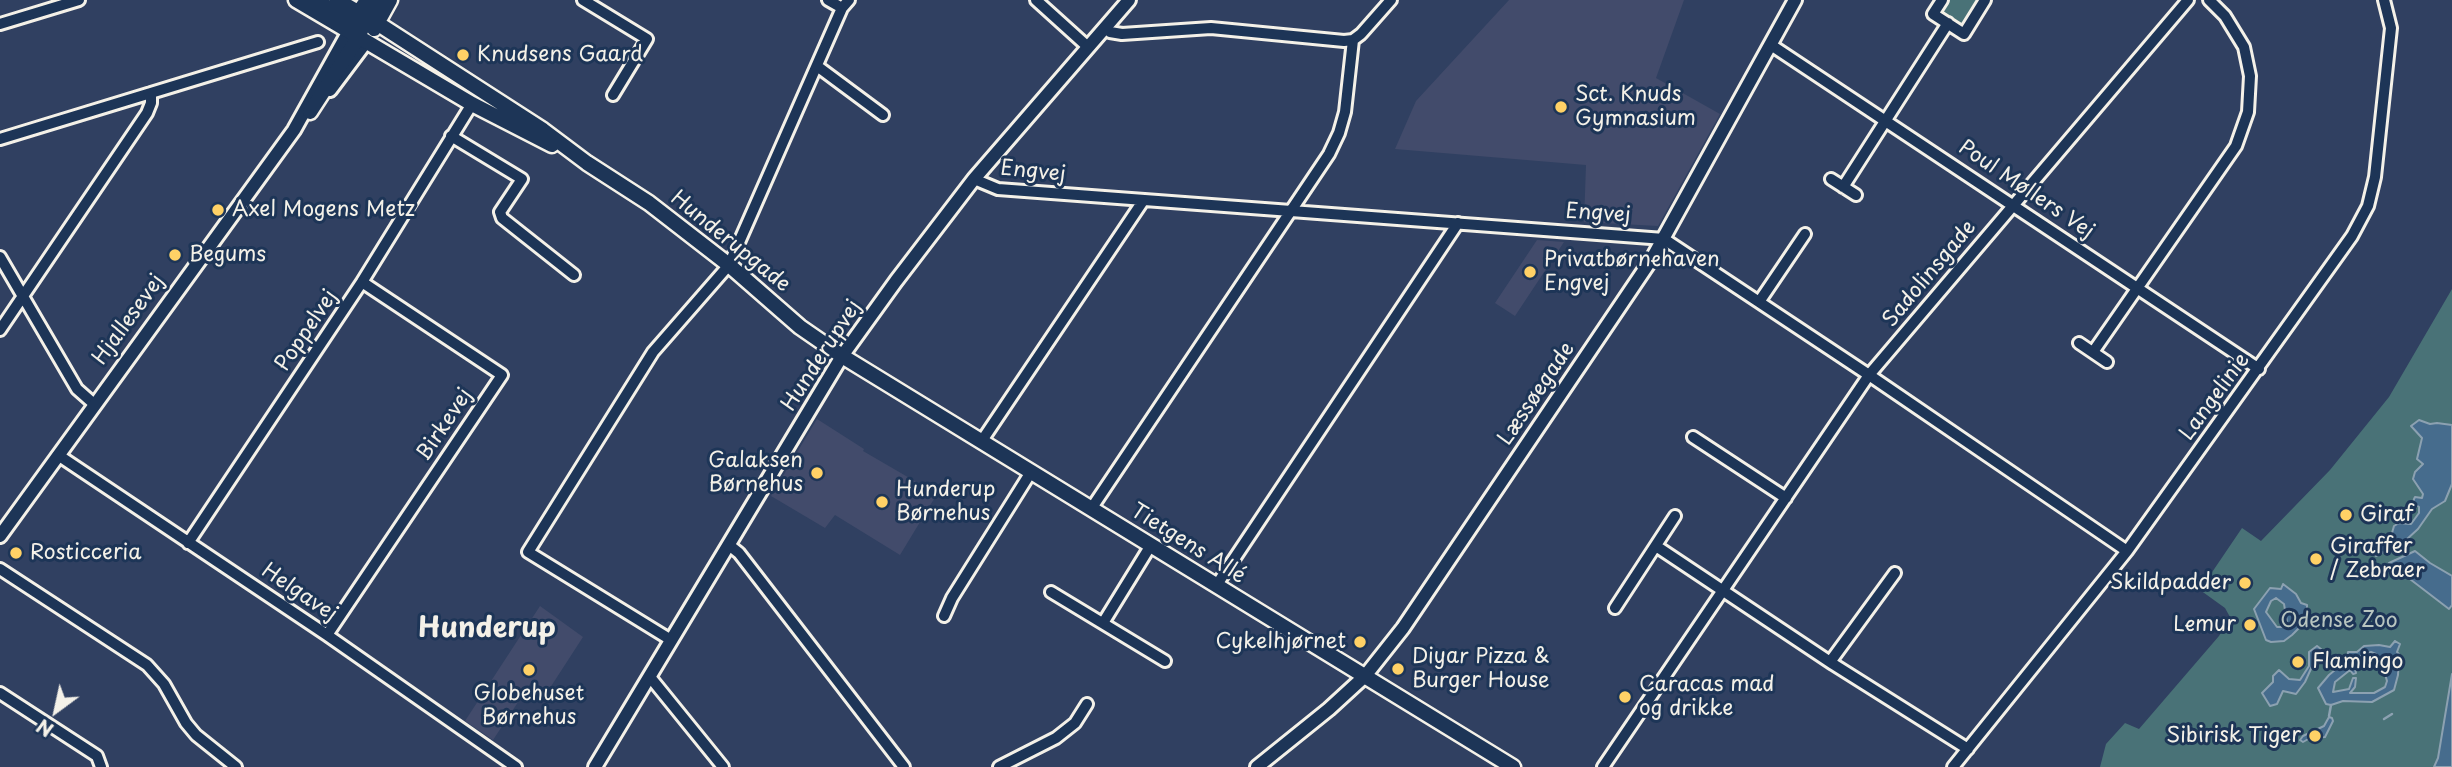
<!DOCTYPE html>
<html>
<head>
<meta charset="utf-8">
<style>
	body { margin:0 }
	#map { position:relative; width:2452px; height:767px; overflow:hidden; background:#304061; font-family:"Playpen Sans",sans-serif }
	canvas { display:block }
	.north { position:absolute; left:21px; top:676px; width:70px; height:70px; -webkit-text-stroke:5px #1d3557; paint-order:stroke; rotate:213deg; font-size:19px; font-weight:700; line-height:28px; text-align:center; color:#f4f1e8 }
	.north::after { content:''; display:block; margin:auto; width:24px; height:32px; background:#f4f1e8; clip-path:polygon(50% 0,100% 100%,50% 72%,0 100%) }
</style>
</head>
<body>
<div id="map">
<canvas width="2452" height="767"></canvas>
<div class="north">N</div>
</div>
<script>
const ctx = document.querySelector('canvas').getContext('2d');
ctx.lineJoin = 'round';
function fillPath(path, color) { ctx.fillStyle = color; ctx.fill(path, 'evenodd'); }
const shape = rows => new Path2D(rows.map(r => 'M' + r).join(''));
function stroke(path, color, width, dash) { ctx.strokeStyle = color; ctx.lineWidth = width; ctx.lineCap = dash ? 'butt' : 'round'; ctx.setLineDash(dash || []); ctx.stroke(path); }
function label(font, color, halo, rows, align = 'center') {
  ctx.font = font + ' "Playpen Sans",sans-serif'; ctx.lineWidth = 6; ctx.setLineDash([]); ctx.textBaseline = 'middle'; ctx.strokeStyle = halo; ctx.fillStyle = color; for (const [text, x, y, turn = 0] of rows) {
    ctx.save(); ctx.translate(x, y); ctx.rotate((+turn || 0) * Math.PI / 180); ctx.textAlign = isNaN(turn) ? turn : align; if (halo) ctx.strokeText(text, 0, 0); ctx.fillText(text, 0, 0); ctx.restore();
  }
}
fillPath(shape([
	[1509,0,1684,0,1656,78,1720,114,1658,226,1584,222,1586,165,1395,149,1416,101],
	[1537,240,1564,242,1515,316,1495,303],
	[817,419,864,449,863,451,937,494,900,555,835,515,825,528,771,496],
	[540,606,583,637,548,691,532,681,493,740,465,721]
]), '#424b6b');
fillPath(shape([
	[1948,0,1980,0,1964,24,1961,25,1943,13],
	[2452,289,2452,674,2438,758,2434,767,2100,767,2106,744,2125,723,2139,729,2219,636,2230,617,2225,608,2200,590,2242,528,2261,541,2330,470,2389,397]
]), '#497277');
const water = shape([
	[2419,420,2430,424,2437,423,2452,425,2452,484,2445,501,2432,509,2418,529,2406,540,2376,556,2370,551,2371,547,2394,538,2392,533,2394,526,2399,523,2411,524,2419,513,2419,507,2413,503,2414,499,2415,497,2422,498,2423,494,2413,479,2415,472,2423,464,2417,459,2422,438,2411,426,2419,420],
	[2415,551,2430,563,2452,576,2452,605,2449,609,2389,563,2415,551],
	[2283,584,2296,594,2301,603,2307,605,2307,608,2300,627,2292,635,2284,641,2271,642,2266,640,2254,609,2270,588,2281,589,2283,584],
	[2276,598,2284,604,2287,622,2282,627,2277,627,2266,612,2271,601,2276,598],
	[2395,641,2400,644,2397,652,2399,654,2398,675,2394,690,2372,702,2343,701,2331,705,2326,704,2318,688,2329,675,2347,660,2348,652,2357,652,2364,646,2379,645,2390,647,2395,641],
	[2371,652,2376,654,2380,661,2384,657,2389,659,2388,675,2385,674,2387,681,2385,687,2374,693,2350,693,2355,687,2356,678,2353,678,2349,689,2333,692,2335,682,2350,670,2353,674,2356,673,2355,669,2361,656,2371,652],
	[2317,646,2321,649,2320,655,2314,662,2305,682,2296,694,2283,691,2277,704,2270,706,2262,693,2273,682,2273,676,2279,670,2289,679,2300,680,2309,666,2309,652,2317,646],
	[2452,674,2452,767,2434,767,2438,758,2452,674],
	[2329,717,2332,718,2333,721,2325,737,2310,738,2303,742,2300,740,2303,736,2324,726,2329,717]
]);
fillPath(water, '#466c8d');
stroke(water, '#8ca1b1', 2);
stroke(shape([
	[2329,716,2331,705],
	[2384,719,2392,714]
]), '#8ca1b1', 2.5);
const minor = shape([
	[583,0,647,39,613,95],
	[828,0,842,8],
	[1036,0,1088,47],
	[1942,0,1933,14,1964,34,1985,0],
	[0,24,79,0],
	[1105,27,1110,32,1122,34,1211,28,1344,41,1353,40,1361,34,1391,0],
	[1771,45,2259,369],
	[817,66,883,115],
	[451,136,522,179,500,212,502,218,574,275],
	[0,139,318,42],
	[974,179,998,189,1664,239,1869,375,2127,551],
	[1831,179,1856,195],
	[1843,187,1948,23],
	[0,257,77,389,94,404],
	[1759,302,1805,234],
	[0,330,147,113,151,103,151,93],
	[2079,343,2107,362],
	[2093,352,2236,146,2248,112,2250,76,2244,47,2225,16,2209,0],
	[1693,437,1786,498],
	[981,442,1143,201],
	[58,455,327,635,516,767],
	[1091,509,1329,154,1339,133,1345,112,1353,40],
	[188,543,362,282,472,104],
	[729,545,739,553,904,767],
	[1656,546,1833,664,1968,749],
	[0,569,147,665,164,684,186,723,196,735,236,767],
	[1216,586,1458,223],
	[1051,592,1165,661],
	[1615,608,1675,516],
	[944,616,952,598,1031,472],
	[1103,623,1151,545],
	[327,635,502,375,362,282],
	[671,640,528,552,653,352,729,265,842,8,849,0],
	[1830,662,1895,573],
	[650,677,723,767],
	[0,693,97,756,101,767],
	[999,767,1056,738,1075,723,1087,704],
	[1603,767,1869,375,2188,0],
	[1953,767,2127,551,2352,236,2368,206,2375,177,2391,28,2384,0]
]);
const tertiary = shape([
	[330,90,366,42],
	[0,536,294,130,353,24],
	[595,767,842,356,896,281,974,179,1129,0],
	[1257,767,1329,709,1365,676,1403,628,1653,257,1795,0]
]);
const secondary = shape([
	[296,0,472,104,552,145],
	[315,0,360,25,373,26],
	[337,0,377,23,543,130,587,163,649,203,729,265,800,327,842,356,1513,767],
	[359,12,367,0],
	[368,21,379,0],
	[374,29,390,0],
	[310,112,360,35,361,30]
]);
stroke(minor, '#f4f1e8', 16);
stroke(tertiary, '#f4f1e8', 18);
stroke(secondary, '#f4f1e8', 19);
stroke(minor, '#1d3557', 10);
stroke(tertiary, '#1d3557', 12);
stroke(secondary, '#1d3557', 14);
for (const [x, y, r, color] of [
	[463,55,7,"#ffd166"],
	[1561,107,7,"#ffd166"],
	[218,210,7,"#ffd166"],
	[175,255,7,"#ffd166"],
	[1530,272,7,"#ffd166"],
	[817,473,7,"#ffd166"],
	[882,502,7,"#ffd166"],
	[2346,515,7,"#ffd166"],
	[16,553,7,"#ffd166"],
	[2316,559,7,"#ffd166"],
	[2245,583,7,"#ffd166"],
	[2250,625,7,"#ffd166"],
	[1360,642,7,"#ffd166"],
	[2298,662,7,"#ffd166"],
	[1398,669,7,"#ffd166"],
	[529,670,7,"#ffd166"],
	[1625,697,7,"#ffd166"],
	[2315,736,7,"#ffd166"]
]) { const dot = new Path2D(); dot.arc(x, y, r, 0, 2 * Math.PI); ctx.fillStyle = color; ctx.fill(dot); stroke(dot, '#1d3557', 2.5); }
label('21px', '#f4f1e8', '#1d3557', [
	["Knudsens Gaard",477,55],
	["Sct. Knuds",1575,95],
	["Gymnasium",1575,119],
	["Axel Mogens Metz",232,210],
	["Begums",189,255],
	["Privatbørnehaven",1544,260],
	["Engvej",1544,284],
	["Galaksen",803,461,"right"],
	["Børnehus",803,485,"right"],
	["Hunderup",896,490],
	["Børnehus",896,514],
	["Giraf",2360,515],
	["Giraffer",2330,547],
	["/ Zebraer",2330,571],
	["Rosticceria",30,553],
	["Skildpadder",2231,583,"right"],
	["Lemur",2236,625,"right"],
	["Cykelhjørnet",1346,642,"right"],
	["Diyar Pizza &",1412,657],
	["Burger House",1412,681],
	["Flamingo",2312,662],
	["Caracas mad",1639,685],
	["og drikke",1639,709],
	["Globehuset",529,694,"center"],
	["Børnehus",529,718,"center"],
	["Sibirisk Tiger",2301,736,"right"]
], 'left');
label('21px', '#f4f1e8', '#1d3557', [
	["Engvej",1033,172,6],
	["Poul Møllers Vej",2026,190,34],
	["Engvej",1598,214,4],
	["Hunderupgade",730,242,39],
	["Sadolinsgade",1930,274,-50],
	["Hjallesevej",129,320,-54],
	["Poppelvej",307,331,-56],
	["Hunderupvej",822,356,-57],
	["Læssøegade",1537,394,-56],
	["Langelinie",2215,397,-54],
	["Birkevej",445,425,-56],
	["Tietgens Allé",1188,544,32],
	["Helgavej",299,593,34]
]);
label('21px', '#b8c5c0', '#1d3557', [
	["Odense Zoo",2339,621]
]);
label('bold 28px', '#f4f1e8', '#1d3557', [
	["Hunderup",487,629]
]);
</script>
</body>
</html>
